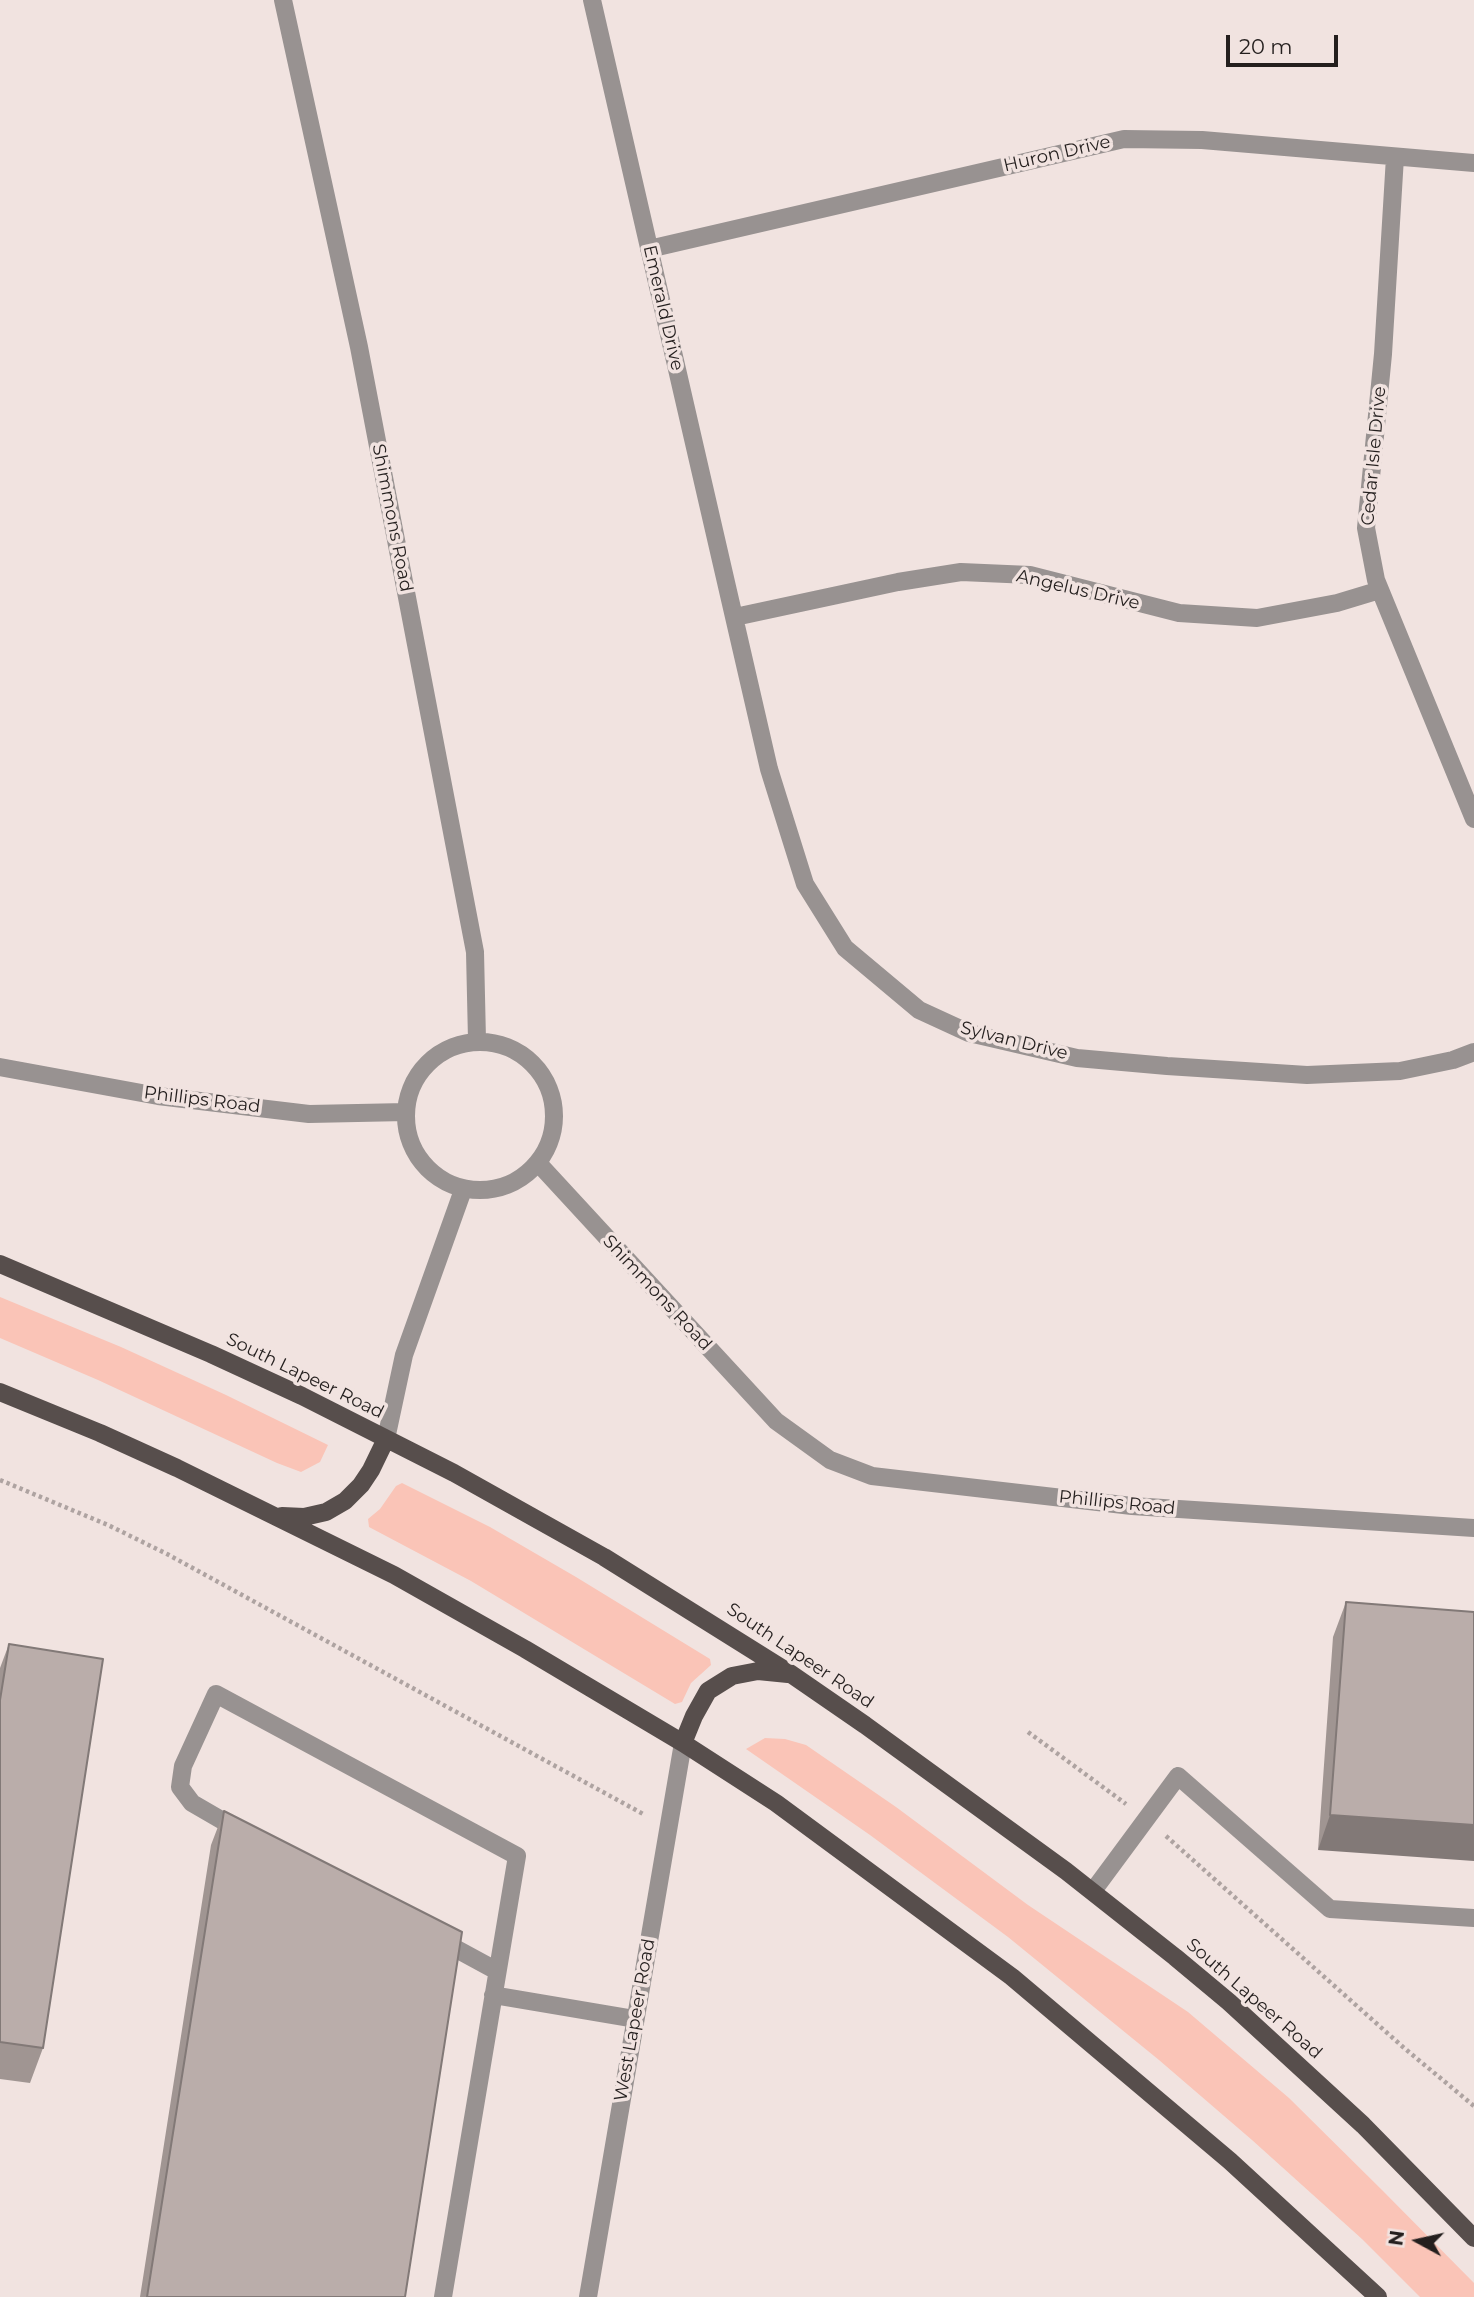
<!DOCTYPE html>
<html>
<head>
<meta charset="utf-8">
<style>
	body { margin:0 }
	#map { position:relative; width:1474px; height:2297px; overflow:hidden; background:#f1e3e0; font-family:Montserrat,sans-serif }
	canvas { display:block }
	.north { position:absolute; left:1383px; top:2206px; width:70px; height:70px; -webkit-text-stroke:5px #f1e3e0; paint-order:stroke; rotate:278deg; font-size:19px; font-weight:700; line-height:28px; text-align:center; color:#241f1e }
	.north::after { content:''; display:block; margin:auto; width:24px; height:32px; background:#241f1e; clip-path:polygon(50% 0,100% 100%,50% 72%,0 100%) }
	.scale { position:absolute; left:1226px; top:35px; width:112px; height:32px; box-sizing:border-box; border:4px solid #241f1e; border-top:0; padding-left:9px; font-size:21px; line-height:24px; white-space:nowrap; color:#241f1e; -webkit-text-stroke:5px #f1e3e0; paint-order:stroke }
</style>
</head>
<body>
<div id="map">
<canvas width="1474" height="2297"></canvas>
<div class="north">N</div>
<div class="scale">20 m</div>
</div>
<script>
const ctx = document.querySelector('canvas').getContext('2d');
ctx.lineJoin = 'round';
function fillPath(path, color) { ctx.fillStyle = color; ctx.fill(path, 'evenodd'); }
const shape = rows => new Path2D(rows.map(r => 'M' + r).join(''));
function stroke(path, color, width, dash) { ctx.strokeStyle = color; ctx.lineWidth = width; ctx.lineCap = dash ? 'butt' : 'round'; ctx.setLineDash(dash || []); ctx.stroke(path); }
function label(font, color, halo, rows, align = 'center') {
  ctx.font = font + ' Montserrat,sans-serif'; ctx.lineWidth = 7; ctx.setLineDash([]); ctx.textBaseline = 'middle'; ctx.strokeStyle = halo; ctx.fillStyle = color; for (const [text, x, y, turn = 0] of rows) {
    ctx.save(); ctx.translate(x, y); ctx.rotate((+turn || 0) * Math.PI / 180); ctx.textAlign = isNaN(turn) ? turn : align; if (halo) ctx.strokeText(text, 0, 0); ctx.fillText(text, 0, 0); ctx.restore();
  }
}
fillPath(shape([
	[0,1297,121,1347,226,1395,328,1445,320,1462,301,1472,277,1463,98,1380,0,1338],
	[402,1483,490,1527,576,1577,710,1659,711,1665,691,1683,682,1702,675,1704,471,1581,369,1527,368,1519,380,1509,396,1486],
	[765,1738,785,1739,806,1745,896,1807,1028,1905,1188,2012,1289,2098,1382,2190,1474,2283,1474,2297,1420,2297,1362,2239,1252,2140,1159,2060,1008,1937,870,1835,746,1749]
]), '#fac4b7');
stroke(shape([
	[0,1480,108,1525,167,1554,645,1815],
	[1028,1732,1126,1804],
	[1166,1836,1403,2047,1474,2106]
]), '#aea3a1', 4.5, [3.5, 3.5]);
stroke(shape([
	[242,1832,192,1803,180,1787,183,1766,216,1694,517,1856,443,2297],
	[1093,1891,1178,1776,1330,1909,1474,1918],
	[438,1939,497,1971],
	[493,1995,635,2019]
]), '#989291', 18);
stroke(shape([
	[283,0,359,347,475,952,477,1040],
	[592,0,769,769,805,884,845,948,919,1010,969,1033,1077,1058,1167,1066,1307,1075,1400,1071,1453,1060,1474,1052],
	[1395,157,1383,354,1366,528,1376,580,1474,819],
	[649,249,1124,139,1202,140,1474,163],
	[735,617,898,582,961,572,1030,575,1179,613,1257,618,1337,603,1380,590],
	'406 1116a74 74 0 1 1 148 0a74 74 0 1 1-148 0Z',
	[0,1067,158,1096,309,1114,406,1112],
	[539,1164,776,1421,830,1460,872,1476,1132,1506,1474,1528],
	[386,1439,404,1355,463,1190],
	[588,2297,683,1743]
]), '#989291', 18);
stroke(shape([
	[0,1264,211,1354,302,1396,454,1473,604,1557,791,1674,865,1725,1066,1871,1175,1957,1229,2002,1363,2125,1474,2238],
	[0,1392,100,1433,177,1468,394,1575,525,1649,683,1743,776,1803,1012,1977,1230,2161,1378,2297],
	[282,1516,304,1517,326,1512,345,1501,361,1485,371,1470,386,1439],
	[683,1743,694,1716,708,1691,732,1676,758,1671,788,1674]
]), '#574e4c', 18);
fillPath(shape([
	[1346,1602,1474,1612,1318,1850,1333,1637],
	[9,1644,43,2048,30,2083,0,2079,0,1668],
	[224,1811,405,2297,140,2297,211,1845]
]), '#a09592');
fillPath(shape([
	[1330,1815,1474,1825,1474,1861,1318,1850]
]), '#827977');
const building = shape([
	[1346,1602,1474,1612,1474,1825,1330,1815,1346,1602],
	[9,1644,103,1659,43,2048,0,2042,0,1700,9,1644],
	[224,1811,462,1932,405,2297,147,2297,224,1811]
]);
fillPath(building, '#baadaa');
stroke(building, '#827977', 2);
label('18px', '#241f1e', '#f1e3e0', [
	["Huron Drive",1057,154,-13],
	["Emerald Drive",663,308,77],
	["Cedar Isle Drive",1374,456,-85],
	["Shimmons Road",392,518,79],
	["Angelus Drive",1078,590,13],
	["Sylvan Drive",1014,1041,14],
	["Phillips Road",202,1100,7],
	["Shimmons Road",657,1293,47],
	["South Lapeer Road",305,1376,26],
	["Phillips Road",1117,1503,6],
	["South Lapeer Road",800,1656,34],
	["South Lapeer Road",1254,1999,41],
	["West Lapeer Road",635,2020,-80]
]);
</script>
</body>
</html>
